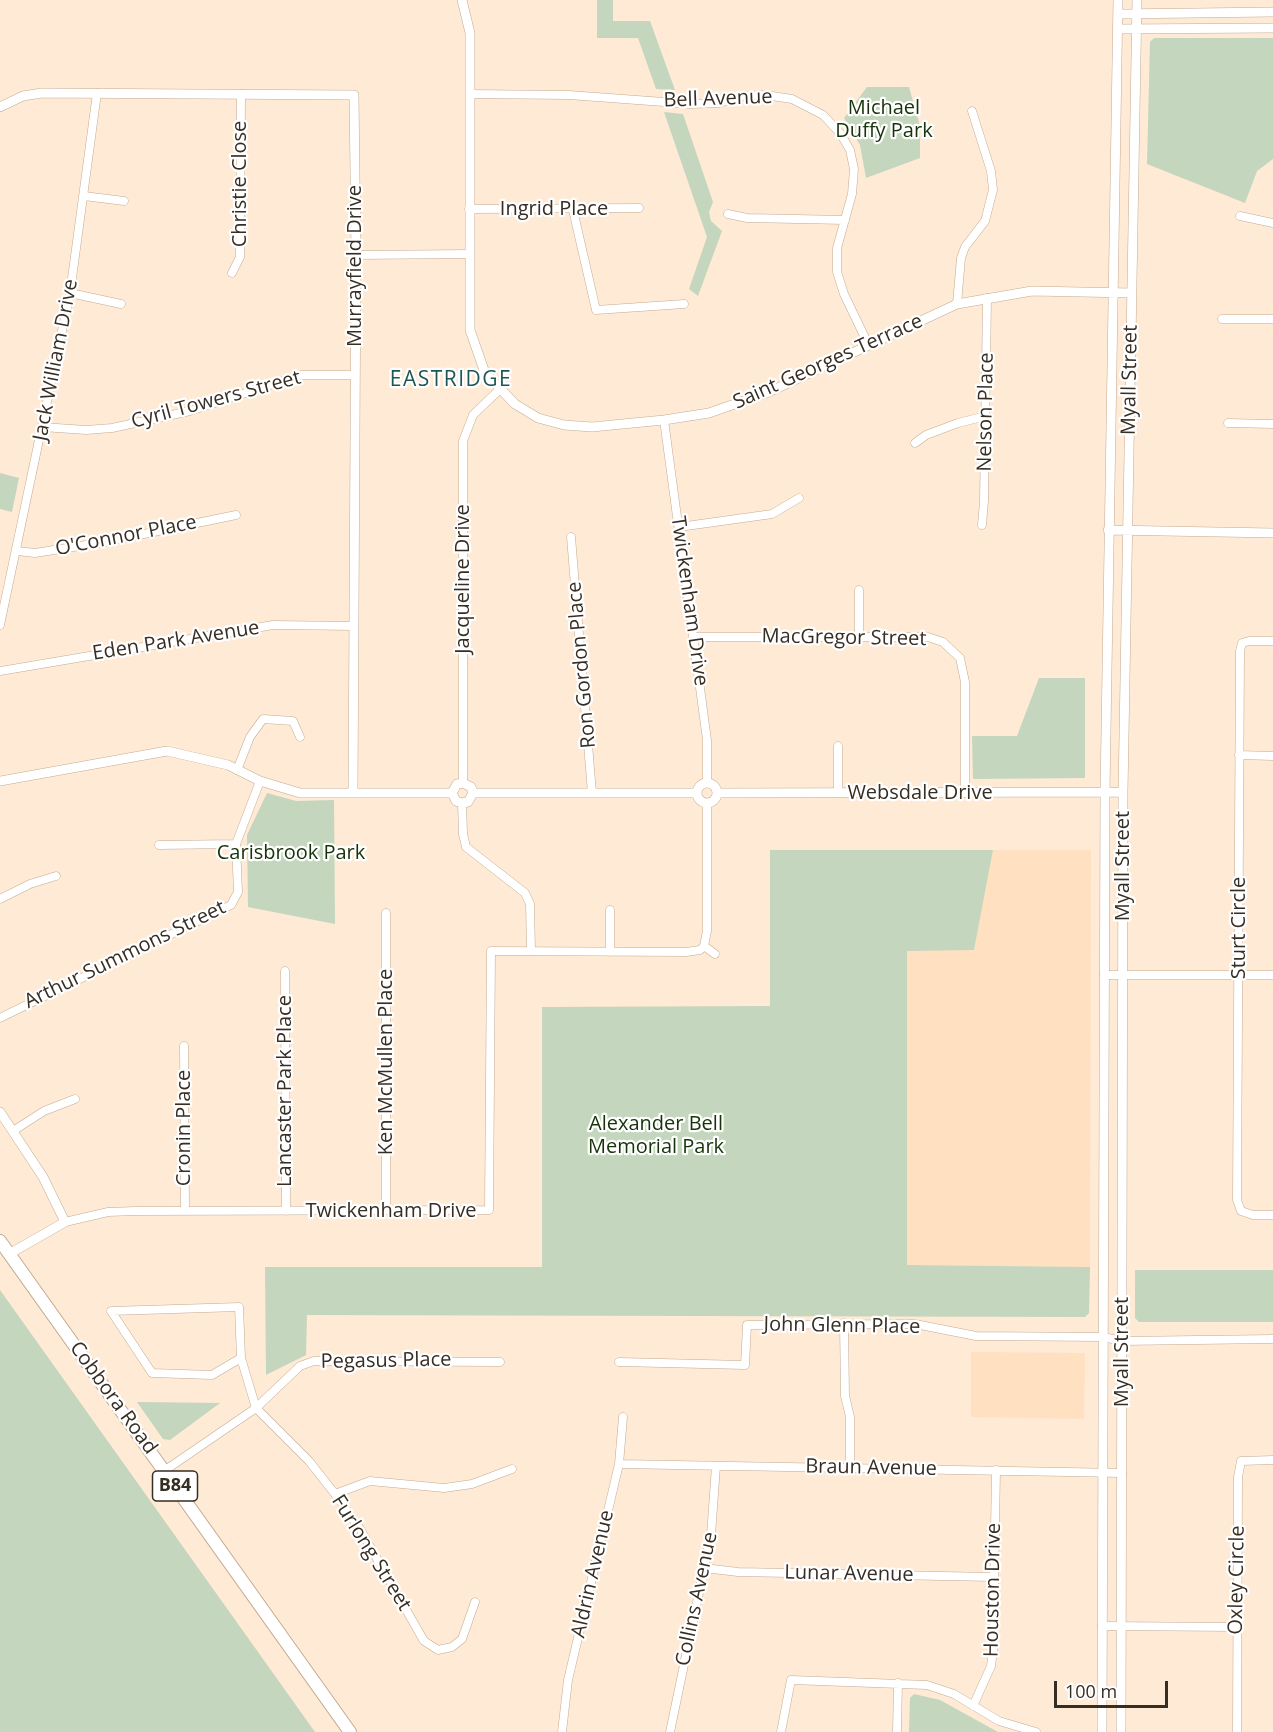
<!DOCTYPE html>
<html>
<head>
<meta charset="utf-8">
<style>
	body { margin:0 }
	#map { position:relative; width:1273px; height:1732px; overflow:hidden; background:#feead5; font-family:"Open Sans",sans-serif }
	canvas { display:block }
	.scale { position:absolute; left:1054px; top:1681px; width:114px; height:27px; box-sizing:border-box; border:3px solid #362d23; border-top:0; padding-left:8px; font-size:18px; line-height:21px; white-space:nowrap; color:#362d23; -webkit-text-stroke:4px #fff; paint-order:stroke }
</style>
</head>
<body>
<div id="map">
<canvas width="1273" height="1732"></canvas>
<div class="scale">100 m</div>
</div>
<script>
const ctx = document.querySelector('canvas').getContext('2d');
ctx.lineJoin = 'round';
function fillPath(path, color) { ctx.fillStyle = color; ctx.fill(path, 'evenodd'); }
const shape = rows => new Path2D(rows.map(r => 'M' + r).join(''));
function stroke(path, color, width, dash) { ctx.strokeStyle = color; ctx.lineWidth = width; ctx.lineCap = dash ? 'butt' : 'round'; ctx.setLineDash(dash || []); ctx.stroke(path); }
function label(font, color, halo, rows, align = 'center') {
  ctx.font = font + ' "Open Sans",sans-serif'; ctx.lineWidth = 4.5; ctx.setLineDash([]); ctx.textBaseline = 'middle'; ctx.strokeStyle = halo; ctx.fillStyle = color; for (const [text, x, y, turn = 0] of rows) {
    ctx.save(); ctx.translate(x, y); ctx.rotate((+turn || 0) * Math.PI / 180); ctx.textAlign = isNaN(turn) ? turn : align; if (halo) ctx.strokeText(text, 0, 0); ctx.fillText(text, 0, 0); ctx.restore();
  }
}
fillPath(shape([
	[993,850,1091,850,1090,1267,907,1265,907,950,974,950],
	[971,1352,1085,1353,1084,1419,971,1417]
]), '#ffe0c1');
fillPath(shape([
	[597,0,613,0,613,21,650,21,675,90,656,89,638,38,597,38],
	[1154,38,1273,38,1273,159,1257,171,1245,203,1147,164,1150,42],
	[867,87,909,87,920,126,920,158,866,178,860,145,844,118],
	[664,112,683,114,713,202,709,212,711,221,722,231,698,296,689,289,707,237],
	[0,473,19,478,12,512,0,509],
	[1039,678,1085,678,1085,778,973,779,972,736,1017,736],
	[267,793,296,801,334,800,335,924,248,907,247,835],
	[770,850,993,850,974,950,907,951,907,1265,1090,1267,1089,1313,1085,1317,307,1315,306,1355,266,1375,265,1267,542,1267,542,1007,770,1006],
	[1135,1270,1273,1270,1273,1322,1139,1322,1135,1318],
	[0,1290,315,1732,0,1732],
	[137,1402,220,1403,170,1440,163,1439],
	[914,1694,940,1700,998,1732,909,1732,910,1698]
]), '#c4d6bd');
const minor = shape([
	[470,94,569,95,691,104,719,103,742,96,765,95,792,99,823,115,840,133,850,150,854,169,852,194,837,248,837,272,844,294,868,344],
	[84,196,124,201],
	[469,209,639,208],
	[573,210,596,310,684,304],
	[728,214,747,218,845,220],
	[1240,216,1273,223],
	[356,255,469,254],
	[232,273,240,257,241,94],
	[70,293,121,304],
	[957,304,961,258,965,247,985,221,993,190,991,171,972,111],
	[1222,319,1273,319],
	[664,420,707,740,707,782],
	[1228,423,1273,424],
	[42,427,86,430,112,428,190,411,301,375,355,375],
	[915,443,926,435,958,423,986,416],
	[982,525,984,501,987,298],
	[679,527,772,514,799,498],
	[571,537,592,793],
	[17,551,35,553,105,542,236,515],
	[0,625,70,293,97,93],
	[694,637,928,637,943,642,960,658,965,682,965,793],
	[859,637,859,590],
	[1273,641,1249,641,1242,643,1240,651,1237,1200,1241,1211,1253,1215,1273,1215],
	[0,671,273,625,354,626],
	[838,746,838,793],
	[1239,755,1273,756],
	[237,770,250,737,263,719,293,721,300,737],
	[463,783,463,441,473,415,499,390],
	[462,803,463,834,466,847,525,893,530,904,531,951],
	[159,845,236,844],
	[0,899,30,884,56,876],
	[610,910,610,952],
	[704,946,715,954],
	[285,971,286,1211],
	[1104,975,1273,975],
	[0,1018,231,905,238,892,236,844,260,781],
	[184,1046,185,1210],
	[13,1131,44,1111,75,1099],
	[386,1210,386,913],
	[65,1222,108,1212,135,1211,489,1210,491,951,686,952,700,950,704,946,707,931,707,803],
	[844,1323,845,1396,850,1417,850,1468],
	[241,1358,212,1375,152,1373,111,1311,239,1307,241,1358,256,1408,309,1461,335,1494,360,1529,424,1641,438,1650,452,1647,462,1639,475,1602],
	[619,1362,745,1365,747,1325,915,1324,976,1336,1103,1337,1122,1341,1273,1339],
	[619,1464,1122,1473],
	[164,1471,256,1408,300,1366,314,1361,500,1362],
	[335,1494,370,1481,444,1488,472,1484,512,1469],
	[704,1568,738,1572,993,1577],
	[1102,1626,1236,1627],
	[973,1706,991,1666,993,1650,996,1470],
	[562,1732,568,1680,619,1464,623,1417],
	[670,1732,711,1535,716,1466],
	[781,1732,791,1680,927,1685,954,1694,999,1721,1036,1732],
	[897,1732,898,1683],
	[1237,1732,1238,1477,1241,1461,1273,1460]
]);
const tertiary = shape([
	[462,0,470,33,470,330,485,373,515,404,538,418,564,425,592,427,664,420,709,413,769,392,957,304,1032,291,1131,293],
	[1118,14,1273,12],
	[1118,29,1273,28],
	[0,107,23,96,42,93,354,95,356,255,353,793],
	[1108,530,1273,533],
	[0,781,167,751,228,765,260,781,300,793,452,793],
	'697 793a10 10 0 1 1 20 0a10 10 0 1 1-20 0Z',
	[452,793,456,801,462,803,468,802,473,793],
	[452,793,457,784,463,783,471,787,473,793],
	[473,793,697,793],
	[718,793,1123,792],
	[0,1112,43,1177,65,1222,9,1254],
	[1102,1732,1105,792,1118,0],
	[1121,1732,1123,792,1137,0]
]);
const primary = shape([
	[0,1241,350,1732]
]);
stroke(minor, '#c3ab93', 9);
stroke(tertiary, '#c3ab93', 10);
stroke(primary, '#c3ab93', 14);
stroke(minor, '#fff', 8);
stroke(tertiary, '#fff', 9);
stroke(primary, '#fff', 12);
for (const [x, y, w] of [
	[175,1486,45]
]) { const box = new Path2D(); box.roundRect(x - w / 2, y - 15, w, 30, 4.5); ctx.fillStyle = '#fff'; ctx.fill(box); stroke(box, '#362d23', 1.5); }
label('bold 18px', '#362d23', null, [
	["B84",175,1486]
]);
label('20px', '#362d23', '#fff', [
	["Bell Avenue",718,99,-2],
	["Christie Close",240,184,-90],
	["Ingrid Place",554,209],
	["Murrayfield Drive",355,266,-90],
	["Jack William Drive",56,360,-79],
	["Saint Georges Terrace",828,362,-24],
	["Myall Street",1130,380,-89],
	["Cyril Towers Street",216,400,-15],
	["Nelson Place",986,412,-89],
	["O'Connor Place",126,536,-11],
	["Jacqueline Drive",463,579,-90],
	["Twickenham Drive",689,601,82],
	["MacGregor Street",844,638,1],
	["Eden Park Avenue",176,641,-9],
	["Ron Gordon Place",582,665,-95],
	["Websdale Drive",920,793],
	["Myall Street",1123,866,-90],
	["Sturt Circle",1239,928,-90],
	["Arthur Summons Street",125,955,-26],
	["Ken McMullen Place",386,1062,-90],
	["Lancaster Park Place",285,1091,-90],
	["Cronin Place",184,1128,-90],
	["Twickenham Drive",391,1211],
	["John Glenn Place",842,1326,1],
	["Myall Street",1122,1352,-90],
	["Pegasus Place",386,1361,-1],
	["Cobbora Road",113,1398,54],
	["Braun Avenue",871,1468,1],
	["Furlong Street",371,1553,58],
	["Aldrin Avenue",593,1574,-77],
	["Lunar Avenue",849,1574,1],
	["Oxley Circle",1237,1580,-89],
	["Houston Drive",993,1590,-89],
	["Collins Avenue",697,1599,-78]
]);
label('20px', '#163309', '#fff', [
	["Michael",884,108],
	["Duffy Park",884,131],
	["Carisbrook Park",291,853],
	["Alexander Bell",656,1124],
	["Memorial Park",656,1147]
]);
ctx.letterSpacing = '1.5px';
label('21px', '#1c5754', '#fff', [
	["EASTRIDGE",451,380]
]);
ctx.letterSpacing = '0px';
</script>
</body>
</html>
